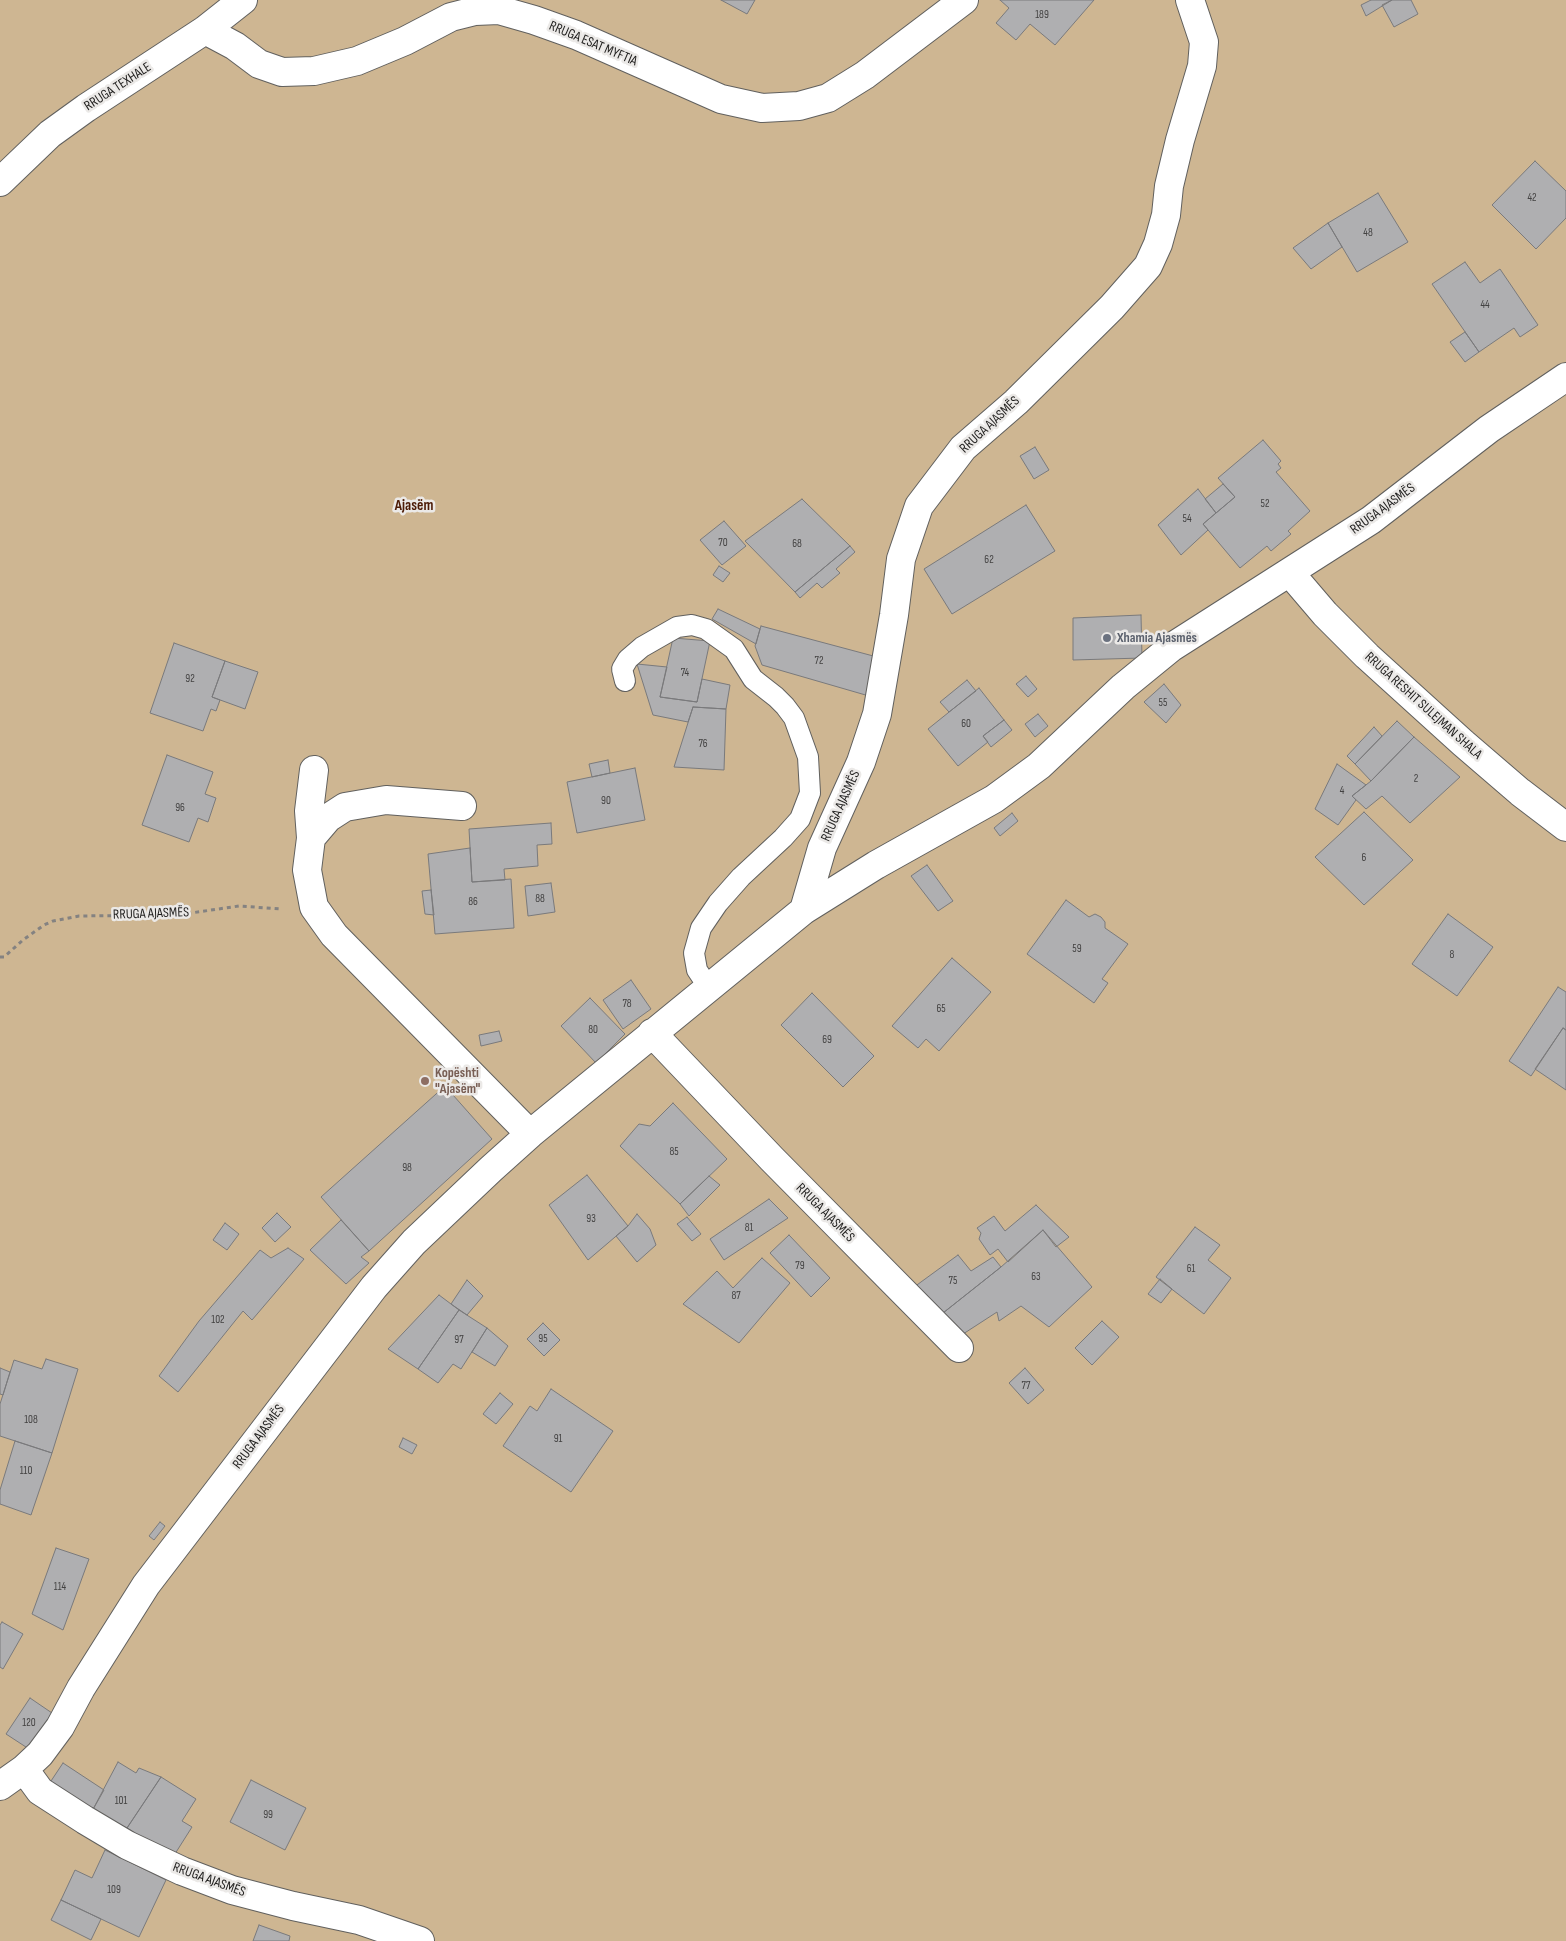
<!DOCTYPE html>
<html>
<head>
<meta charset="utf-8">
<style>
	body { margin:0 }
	canvas { display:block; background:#ebe9e7 }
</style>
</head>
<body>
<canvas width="1566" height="1941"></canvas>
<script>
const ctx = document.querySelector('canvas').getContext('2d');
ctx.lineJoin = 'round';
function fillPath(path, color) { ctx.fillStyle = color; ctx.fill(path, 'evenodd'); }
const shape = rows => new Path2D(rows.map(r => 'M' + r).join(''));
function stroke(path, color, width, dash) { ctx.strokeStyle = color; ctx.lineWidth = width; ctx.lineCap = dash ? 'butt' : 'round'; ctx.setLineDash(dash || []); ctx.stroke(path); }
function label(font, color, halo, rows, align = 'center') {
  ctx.font = font + ' "Sofia Sans Condensed",sans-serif'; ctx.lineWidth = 5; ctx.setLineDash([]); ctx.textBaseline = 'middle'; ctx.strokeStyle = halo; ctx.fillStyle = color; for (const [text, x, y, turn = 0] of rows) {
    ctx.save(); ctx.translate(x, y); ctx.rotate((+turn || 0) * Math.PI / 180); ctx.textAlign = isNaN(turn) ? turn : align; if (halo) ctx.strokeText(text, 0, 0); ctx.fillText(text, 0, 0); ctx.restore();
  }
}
fillPath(shape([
	[0,0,1566,0,1566,1941,0,1941]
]), '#ceb692');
const building = shape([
	[721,0,755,0,747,14,721,0],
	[1000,0,1094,0,1055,45,1030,24,1016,40,996,23,1009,8,1000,0],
	[1371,0,1392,0,1366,16,1361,5,1371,0],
	[1392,0,1411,0,1418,14,1394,27,1382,5,1392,0],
	[1535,161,1566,191,1566,218,1536,249,1492,205,1535,161],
	[1378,193,1408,242,1357,272,1328,223,1378,193],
	[1328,223,1342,247,1311,269,1293,248,1328,223],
	[1465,262,1480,283,1500,269,1538,325,1520,337,1514,328,1479,352,1432,284,1465,262],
	[1465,332,1479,352,1465,362,1450,342,1465,332],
	[1263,440,1281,461,1278,464,1281,468,1276,472,1310,511,1288,531,1291,534,1271,551,1267,546,1240,568,1203,524,1235,497,1218,478,1263,440],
	[1035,447,1049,470,1034,479,1020,456,1035,447],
	[1223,484,1235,497,1216,513,1205,499,1223,484],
	[1198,489,1216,513,1203,524,1208,530,1181,555,1158,525,1198,489],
	[802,499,850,546,795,592,745,541,802,499],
	[1026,505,1055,551,952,614,924,569,1026,505],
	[724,521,746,546,722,565,700,540,724,521],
	[850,546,855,552,836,569,840,573,822,588,817,583,800,598,795,592,850,546],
	[719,566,730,573,723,582,713,575,719,566],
	[718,609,760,629,756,644,712,619,718,609],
	[1141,615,1142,658,1073,660,1073,618,1141,615],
	[761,626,877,657,869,696,762,665,755,646,761,626],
	[673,638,710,641,697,702,660,697,673,638],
	[174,643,225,661,212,697,220,700,216,711,211,709,203,731,150,713,174,643],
	[225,661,258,672,245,709,212,697,225,661],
	[637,664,667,667,660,697,697,702,702,679,730,685,726,709,693,707,688,722,653,715,637,664],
	[1026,676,1037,689,1028,697,1016,684,1026,676],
	[967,680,976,691,949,712,940,702,967,680],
	[1164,684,1181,705,1166,723,1144,702,1164,684],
	[979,688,1004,720,983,736,988,742,958,766,928,729,979,688],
	[693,707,726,709,724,770,674,767,693,707],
	[1038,714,1048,726,1035,737,1025,724,1038,714],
	[1004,720,1012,730,991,747,983,736,1004,720],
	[1397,721,1414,737,1371,781,1355,764,1397,721],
	[1374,727,1382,736,1355,764,1347,756,1374,727],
	[1414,737,1460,777,1410,823,1382,796,1366,809,1352,796,1371,781,1414,737],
	[167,755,213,772,205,794,216,798,208,822,198,818,189,842,142,825,167,755],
	[608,760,610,773,592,777,589,764,608,760],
	[1337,764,1366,785,1352,796,1356,800,1338,825,1315,809,1337,764],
	[635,768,645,820,577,833,567,782,635,768],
	[1364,812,1413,860,1364,905,1315,857,1364,812],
	[1012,813,1018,821,1000,836,994,828,1012,813],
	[551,823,552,844,537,845,538,866,504,869,505,880,472,882,469,829,551,823],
	[470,848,472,882,511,879,514,928,435,934,428,854,470,848],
	[927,865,953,901,938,911,911,876,927,865],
	[551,883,555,912,528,916,525,886,551,883],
	[431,890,434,915,425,914,422,891,431,890],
	[1066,900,1089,917,1095,914,1101,917,1105,922,1105,928,1128,944,1102,979,1108,983,1094,1003,1027,954,1066,900],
	[1448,914,1493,947,1457,996,1412,964,1448,914],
	[952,958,991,992,939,1051,926,1039,918,1048,892,1026,952,958],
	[631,980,651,1009,623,1029,603,1000,631,980],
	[1558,987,1566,992,1566,1030,1563,1028,1531,1076,1509,1061,1558,987],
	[812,993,874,1056,843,1087,781,1025,812,993],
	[590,998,625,1034,596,1063,561,1026,590,998],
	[1563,1028,1566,1030,1566,1090,1535,1069,1563,1028],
	[499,1031,502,1041,481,1046,479,1035,499,1031],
	[445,1086,492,1139,369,1251,321,1197,445,1086],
	[673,1103,727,1159,680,1204,620,1146,639,1124,650,1126,673,1103],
	[587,1175,628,1226,588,1260,549,1205,587,1175],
	[709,1176,720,1185,689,1216,680,1204,709,1176],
	[769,1199,788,1218,724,1260,710,1239,769,1199],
	[1036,1205,1069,1237,1056,1247,1043,1230,1008,1262,998,1249,990,1255,979,1239,981,1233,977,1228,994,1216,1005,1231,1036,1205],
	[277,1213,291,1227,275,1242,262,1228,277,1213],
	[637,1214,650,1229,656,1245,637,1262,616,1236,628,1226,637,1214],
	[687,1217,701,1234,692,1241,677,1224,687,1217],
	[341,1220,369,1251,361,1257,369,1263,346,1284,310,1250,341,1220],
	[225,1223,239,1234,227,1250,213,1240,225,1223],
	[1195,1227,1220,1245,1208,1260,1231,1278,1204,1314,1156,1277,1195,1227],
	[1043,1230,1092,1287,1049,1327,1021,1306,999,1321,997,1312,960,1336,943,1313,1001,1267,1043,1230],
	[789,1235,830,1278,811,1297,770,1253,789,1235],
	[288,1248,304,1259,252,1320,243,1311,178,1392,159,1376,199,1321,260,1250,271,1258,288,1248],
	[958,1255,971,1271,993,1257,1001,1267,943,1313,910,1290,958,1255],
	[762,1258,790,1283,739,1343,683,1304,717,1271,733,1288,762,1258],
	[1160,1279,1172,1289,1161,1303,1148,1294,1160,1279],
	[467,1280,483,1296,467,1315,451,1304,467,1280],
	[439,1295,459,1310,418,1369,388,1349,439,1295],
	[459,1310,487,1328,461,1369,453,1364,438,1383,418,1369,459,1310],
	[1102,1321,1119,1337,1092,1365,1075,1348,1102,1321],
	[543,1323,560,1340,544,1356,527,1339,543,1323],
	[487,1328,508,1346,495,1366,472,1352,487,1328],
	[46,1359,78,1369,52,1453,0,1436,0,1404,14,1360,42,1369,46,1359],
	[0,1368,10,1372,3,1395,0,1394,0,1368],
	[1025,1368,1044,1390,1028,1404,1009,1383,1025,1368],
	[551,1389,613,1431,571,1492,503,1446,530,1406,537,1411,551,1389],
	[500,1393,513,1404,496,1424,483,1414,500,1393],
	[403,1438,417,1445,412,1454,399,1447,403,1438],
	[15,1441,52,1453,31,1515,0,1504,0,1490,15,1441],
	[160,1522,165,1526,154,1540,149,1536,160,1522],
	[56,1548,89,1559,63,1630,32,1614,56,1548],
	[2,1622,23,1634,3,1669,0,1667,0,1625,2,1622],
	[30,1698,52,1713,29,1749,6,1734,30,1698],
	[118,1762,136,1773,139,1768,161,1777,127,1828,91,1813,118,1762],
	[63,1763,104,1790,91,1813,49,1784,63,1763],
	[161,1777,196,1799,182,1821,192,1827,173,1857,127,1828,161,1777],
	[251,1780,306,1808,285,1850,230,1822,251,1780],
	[105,1850,166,1880,139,1937,61,1900,75,1870,92,1878,105,1850],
	[61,1900,101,1919,91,1940,51,1920,61,1900],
	[259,1925,290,1936,289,1941,253,1941,259,1925]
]);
fillPath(building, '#afafb1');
stroke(building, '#7a7a7c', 1);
const lane = shape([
	[625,681,622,669,628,659,642,647,677,627,692,625,706,629,734,649,753,679,776,697,785,706,794,718,808,757,810,793,800,819,783,838,741,877,718,903,701,928,694,953,697,970,709,988]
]);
const street = shape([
	[205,30,235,46,259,64,282,72,314,71,357,61,405,41,451,17,475,11,499,10,534,20,576,35,721,99,762,108,799,106,828,98,865,75,964,0],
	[0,182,50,134,86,108,205,30,243,0],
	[1290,573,1325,614,1367,656,1463,743,1520,792,1566,827],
	[314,770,309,811,311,838,307,870,314,907,334,935,530,1134],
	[311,838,328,818,345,807,386,800,462,806],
	[804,910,822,848,861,762,877,714,894,615,901,559,919,506,963,448,1016,402,1112,307,1148,266,1158,244,1166,215,1169,186,1180,140,1202,66,1204,42,1190,0],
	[652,1033,772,1159,959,1348],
	[24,1769,40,1791,85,1820,127,1845,182,1871,232,1890,293,1906,359,1920,420,1941],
	[0,1786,24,1769,40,1754,60,1727,81,1688,146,1585,374,1287,414,1242,491,1169,530,1134,804,910,876,865,994,799,1039,766,1123,687,1172,647,1371,520,1489,429,1566,377]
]);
stroke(lane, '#61605e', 22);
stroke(street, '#61605e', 30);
stroke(shape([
	[0,957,4,957,23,940,44,925,53,921,79,916,177,915,239,906,281,909]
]), '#848281', 3, [4, 4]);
stroke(lane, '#fff', 20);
stroke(street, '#fff', 28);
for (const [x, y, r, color] of [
	[1107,638,5,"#6b7280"],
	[425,1081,5,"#8d6e63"]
]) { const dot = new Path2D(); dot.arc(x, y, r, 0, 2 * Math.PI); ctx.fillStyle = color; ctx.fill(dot); stroke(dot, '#ebe9e7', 2); }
label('11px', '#434242', null, [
	["189",1042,15],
	["42",1532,198],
	["48",1368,233],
	["44",1485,305],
	["52",1265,504],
	["54",1187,519],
	["70",723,543],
	["68",797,544],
	["62",989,560],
	["72",819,661],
	["74",685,673],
	["92",190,679],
	["55",1163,703],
	["60",966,724],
	["76",703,744],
	["2",1416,779],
	["4",1342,791],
	["90",606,801],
	["96",180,808],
	["6",1364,858],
	["88",540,899],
	["86",473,902],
	["59",1077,949],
	["8",1452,955],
	["78",627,1004],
	["65",941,1009],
	["80",593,1030],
	["69",827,1040],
	["85",674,1152],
	["98",407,1168],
	["93",591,1219],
	["81",749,1228],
	["79",800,1266],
	["61",1191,1269],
	["63",1036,1277],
	["75",953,1281],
	["87",736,1296],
	["102",218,1320],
	["95",543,1339],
	["97",459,1340],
	["77",1026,1386],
	["108",31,1420],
	["91",558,1439],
	["110",26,1471],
	["114",60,1587],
	["120",29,1723],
	["101",121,1801],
	["99",268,1815],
	["109",114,1890]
]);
label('14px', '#1f1e1d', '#ebe9e7', [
	["RRUGA ESAT MYFTIA",593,44,23],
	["RRUGA TEXHALE",118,87,-33],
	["RRUGA AJASMËS",990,425,-43],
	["RRUGA AJASMËS",1383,509,-36],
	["RRUGA RESHIT SULEJMAN SHALA",1423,706,42],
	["RRUGA AJASMËS",841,806,-66],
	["RRUGA AJASMËS",151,914,-2],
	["RRUGA AJASMËS",825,1213,45],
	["RRUGA AJASMËS",259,1437,-53],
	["RRUGA AJASMËS",209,1880,20]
]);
label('bold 14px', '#5b616d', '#ebe9e7', [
	["Xhamia Ajasmës",1117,638]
], 'left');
label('bold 14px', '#785e54', '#ebe9e7', [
	["Kopështi",435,1073],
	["\"Ajasëm\"",435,1089]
], 'left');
label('bold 15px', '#4c1b06', '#ebe9e7', [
	["Ajasëm",414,506]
]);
</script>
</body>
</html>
